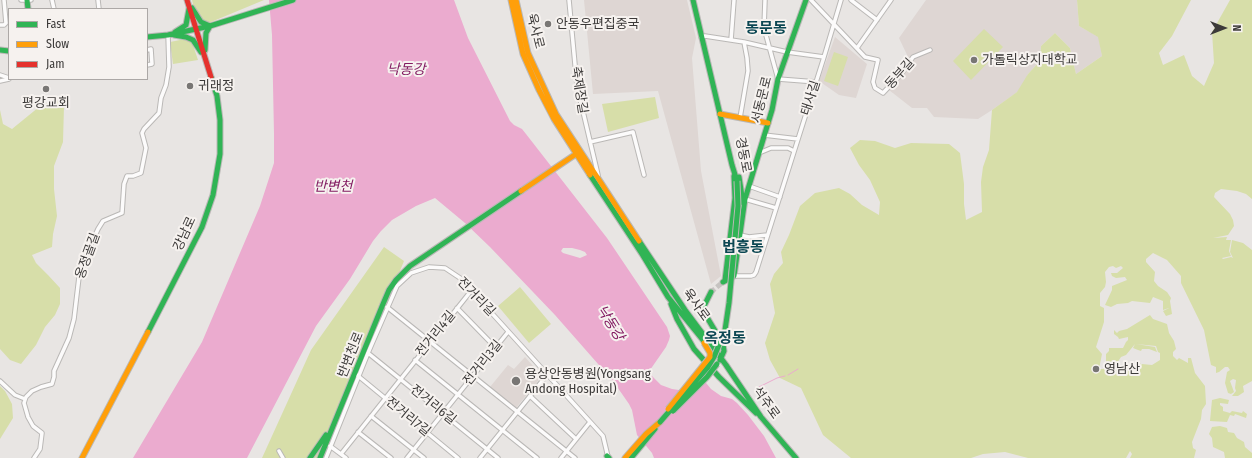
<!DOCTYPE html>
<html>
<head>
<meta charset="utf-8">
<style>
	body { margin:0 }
	#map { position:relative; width:1252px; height:458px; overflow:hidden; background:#e8e5e3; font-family:"Fira Sans Condensed",sans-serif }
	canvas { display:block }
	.legend { position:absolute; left:8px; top:8px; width:140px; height:72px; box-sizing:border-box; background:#f6f2ef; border:1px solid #aca8a6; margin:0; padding:5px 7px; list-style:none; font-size:12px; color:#3c3a39 }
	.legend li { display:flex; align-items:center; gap:8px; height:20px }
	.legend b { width:20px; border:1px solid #aca8a6 }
	.north { position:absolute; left:1204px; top:8px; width:40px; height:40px; -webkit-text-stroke:3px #f6f2ef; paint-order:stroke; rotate:90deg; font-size:11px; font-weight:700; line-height:16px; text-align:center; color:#3c3a39 }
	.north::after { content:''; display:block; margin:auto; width:14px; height:18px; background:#3c3a39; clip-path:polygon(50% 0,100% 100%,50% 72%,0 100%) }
</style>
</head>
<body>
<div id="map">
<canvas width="1252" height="458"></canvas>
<ul class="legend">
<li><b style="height:5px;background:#30b455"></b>Fast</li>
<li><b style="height:5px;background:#ff9f0a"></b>Slow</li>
<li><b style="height:5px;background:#e5322d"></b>Jam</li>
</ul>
<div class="north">N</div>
</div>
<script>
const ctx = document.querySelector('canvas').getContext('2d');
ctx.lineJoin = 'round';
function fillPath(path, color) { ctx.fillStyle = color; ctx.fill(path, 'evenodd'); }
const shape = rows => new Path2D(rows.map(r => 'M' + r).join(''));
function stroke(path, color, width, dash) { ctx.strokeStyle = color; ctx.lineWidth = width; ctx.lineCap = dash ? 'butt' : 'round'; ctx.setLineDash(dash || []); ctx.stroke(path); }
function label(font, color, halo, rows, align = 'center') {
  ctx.font = font + ' "Fira Sans Condensed","Noto Sans KR",sans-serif'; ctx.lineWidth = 4; ctx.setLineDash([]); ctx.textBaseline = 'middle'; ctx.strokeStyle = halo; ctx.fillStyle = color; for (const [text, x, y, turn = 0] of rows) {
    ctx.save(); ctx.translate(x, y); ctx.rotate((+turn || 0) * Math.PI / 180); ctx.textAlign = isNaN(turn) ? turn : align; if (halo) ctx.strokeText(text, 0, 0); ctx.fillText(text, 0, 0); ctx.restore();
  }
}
fillPath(shape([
	[584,0,687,0,696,38,692,58,701,171,721,276,711,284,658,91,593,94],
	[926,0,1077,0,1079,26,1099,37,1102,56,1076,74,1070,48,1055,33,1041,46,1040,61,1028,74,1023,88,992,110,978,119,934,117,927,108,912,108,889,90,909,59,899,38],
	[835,37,867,64,856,98,839,95,819,81],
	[525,357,542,376,516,408,490,387,508,365,514,369]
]), '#ded6d3');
fillPath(shape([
	[192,0,264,0,199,27],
	[1077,0,1191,0,1172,36,1159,53,1163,65,1184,55,1192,76,1204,86,1214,63,1212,32,1230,0,1252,0,1252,199,1246,194,1237,191,1221,189,1215,193,1214,197,1230,214,1233,220,1234,226,1228,235,1213,238,1227,237,1226,240,1231,240,1229,251,1231,256,1222,258,1223,259,1231,257,1233,258,1230,252,1232,240,1243,243,1252,250,1252,381,1243,386,1244,392,1238,396,1232,396,1236,391,1235,388,1236,380,1233,379,1230,381,1234,392,1231,394,1228,393,1225,383,1227,372,1230,370,1228,367,1225,367,1219,372,1216,373,1216,367,1211,365,1204,330,1181,283,1181,276,1167,260,1153,253,1146,259,1146,262,1155,272,1154,281,1158,286,1167,292,1171,298,1170,301,1172,314,1166,316,1163,311,1169,308,1163,310,1163,301,1153,297,1150,303,1132,301,1128,303,1117,304,1111,307,1105,305,1112,290,1112,286,1127,280,1125,277,1116,278,1112,276,1111,273,1117,273,1123,268,1121,266,1116,268,1113,266,1109,267,1105,272,1106,282,1105,287,1100,293,1100,306,1104,308,1104,322,1096,347,1102,354,1099,369,1103,369,1106,366,1106,354,1109,351,1109,348,1123,348,1126,342,1128,340,1128,337,1119,339,1118,337,1114,334,1114,330,1117,333,1119,331,1127,329,1150,315,1153,319,1167,324,1169,333,1174,341,1176,349,1173,352,1173,356,1177,360,1179,358,1188,363,1188,358,1191,358,1195,373,1205,386,1206,404,1202,410,1201,419,1192,442,1193,448,1196,450,1194,458,1130,458,1132,454,1130,451,1126,458,1028,458,1005,452,983,454,971,458,851,458,823,435,801,388,780,378,770,360,765,343,775,313,770,284,774,274,783,263,781,252,789,235,800,206,815,193,839,188,850,194,862,205,879,215,880,202,870,180,859,165,850,148,860,140,875,141,895,148,911,143,949,144,960,153,964,184,964,204,966,220,982,212,981,182,983,167,989,150,992,110,1017,92,1028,74,1040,61,1041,46,1055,33,1070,48,1076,74,1102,56,1098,37,1079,26],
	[1135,344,1133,348,1138,350,1141,351,1142,349,1149,349,1157,352,1155,347,1136,344,1156,346,1158,352,1160,353,1160,360,1152,365,1142,364,1139,367,1141,364,1137,362,1135,367,1138,367,1128,369,1123,373,1120,371,1117,363,1121,357,1126,355],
	[984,29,1003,47,971,80,953,61],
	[180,40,189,40,193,45,198,60,173,64,170,42],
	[834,52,848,57,838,86,824,81],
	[655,97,659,118,608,132,602,104],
	[56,99,64,106,63,142,54,166,54,189,57,216,53,234,52,247,32,255,36,263,48,275,60,288,60,304,55,315,45,327,36,345,21,364,10,360,0,349,0,110,3,124,12,129,39,107],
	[384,247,404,261,324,458,262,458,311,350],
	[520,287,551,324,529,343,498,306],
	[0,386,5,391,12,404,13,418,0,439],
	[1220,398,1229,400,1228,404,1220,403,1220,405,1223,407,1223,411,1230,413,1232,411,1242,413,1243,411,1247,414,1246,418,1235,414,1234,416,1230,415,1227,422,1210,421,1212,400],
	[1220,426,1227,428,1228,432,1234,433,1237,438,1244,442,1245,447,1252,453,1252,458,1225,458,1224,452,1213,447,1212,438,1209,434,1212,427]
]), '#d7dea9');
fillPath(shape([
	[269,0,454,0,468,38,510,121,514,125,522,129,526,134,607,238,667,327,670,336,669,340,666,347,650,370,650,374,661,385,672,389,679,390,684,388,702,378,711,389,721,396,732,399,737,403,748,415,764,436,776,458,654,458,652,453,637,435,632,410,629,404,613,381,555,315,490,247,465,223,435,198,416,206,392,220,381,231,373,241,350,279,316,326,247,458,133,458,202,342,260,206,274,163,274,134,272,35],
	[563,248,572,248,580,250,585,252,587,255,580,258,563,253,561,251]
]), '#ebabcf');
stroke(shape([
	[788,375,798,369],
	[759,387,777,378,785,376]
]), '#ebabcf', 1);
stroke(shape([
	[711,292,723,282]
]), '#c6c3c1', 5, [5, 2.5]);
const street = shape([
	[21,0,31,0],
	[52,0,54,9],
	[98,0,99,9],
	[569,0,577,86,598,175],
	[765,0,764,28,778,79,817,82],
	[811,0,865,57,878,60,873,82,875,88,883,93,902,73,913,57,930,50],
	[851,0,877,20],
	[0,25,4,25,6,23,4,0],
	[701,37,705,36,744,42,787,52,824,57],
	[731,40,734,0],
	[857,48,891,0],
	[147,50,151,49,152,64,147,65],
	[0,75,9,78],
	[0,81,9,79],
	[740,118,748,71,747,58,744,42],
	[764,135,798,139],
	[590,142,633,132,644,175],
	[759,153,771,148,788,148,794,151],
	[749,186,780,197],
	[745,199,776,208],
	[740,235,749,237,767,235],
	[734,276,751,276,754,275,756,272,824,57,841,0],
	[387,307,575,458],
	[457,308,496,348],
	[368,353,498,458],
	[415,360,537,458],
	[357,375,458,458],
	[0,381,15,395,25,399],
	[530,396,576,439],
	[371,416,424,458],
	[358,432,391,458],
	[330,446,346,458],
	[279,451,283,458],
	[341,454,471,291],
	[34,458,40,449,42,433,33,426,28,417,24,403,26,397,32,391,41,387,52,384,54,377,54,371,69,338,74,319,79,277,89,249,98,229,103,221,122,213,124,184,127,176,133,176,141,173,146,148,142,133,144,129,159,113,161,98,166,85,169,67,168,35],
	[326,458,368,353,397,286,411,273,429,267,445,268,460,278,603,436,608,457],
	[407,458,508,332],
	[480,458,547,375],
	[561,458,590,422]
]);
const fast = shape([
	[27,0,28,9],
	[693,0,732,165,737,181],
	[192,8,201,22,210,26],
	[175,32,186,25,189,9],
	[174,35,186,37,193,40,201,52],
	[147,37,168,35,210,26,293,0],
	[0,50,9,51],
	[205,50,206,33,210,26],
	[590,175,642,254,668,297,707,345],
	[739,177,743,203],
	[639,241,685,310,726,365,761,417,796,458],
	[725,280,735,198,734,176],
	[723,282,734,276,745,199,772,110,778,79,806,0],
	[711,292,704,306,705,314,723,344,724,351,720,360],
	[671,304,677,319,694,349,719,377,756,413],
	[148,332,202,227,213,195,220,154,220,120,217,96,211,77],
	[607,456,609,458],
	[310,458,326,435],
	[320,458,383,304,389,290,396,280,410,266,521,191],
	[631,458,655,429]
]);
const slow = shape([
	[511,0,523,54,539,90,554,119,590,175],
	[516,0,528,53,556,114,639,241],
	[720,114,768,123],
	[521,191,579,152],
	[82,458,148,332],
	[625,458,646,434,660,422]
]);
const jam = shape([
	[187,0,211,77]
]);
stroke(street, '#bab8b6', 5.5);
stroke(fast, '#bab8b6', 7);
stroke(slow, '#bab8b6', 7);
stroke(jam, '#bab8b6', 7);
stroke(street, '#fcfbfb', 3.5);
stroke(fast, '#30b455', 5);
stroke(slow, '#ff9f0a', 5);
stroke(jam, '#e5322d', 5);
const fastBridge = shape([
	[673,411,707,377,717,364],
	[660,422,708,367,714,357,725,330,729,303,738,206,737,181]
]);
const slowBridge = shape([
	[668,409,710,357,710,353,704,343]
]);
stroke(fastBridge, '#bab8b6', 7, []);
stroke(slowBridge, '#bab8b6', 7, []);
stroke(fastBridge, '#30b455', 5);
stroke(slowBridge, '#ff9f0a', 5);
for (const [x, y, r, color] of [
	[548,24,4,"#787674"],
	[974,60,4,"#787674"],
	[190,86,4,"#787674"],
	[46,89,4,"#787674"],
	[1096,369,4,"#787674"],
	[516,381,5,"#787674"]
]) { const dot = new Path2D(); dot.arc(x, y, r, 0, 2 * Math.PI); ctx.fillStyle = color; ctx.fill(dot); stroke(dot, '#f6f2ef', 1.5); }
label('13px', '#3c3a39', '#f6f2ef', [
	["안동우편집중국",556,24],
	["가톨릭상지대학교",982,60],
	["귀래정",198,86],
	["평강교회",46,103,"center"],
	["영남산",1104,369],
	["용상안동병원(Yongsang",525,374],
	["Andong Hospital)",525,389]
], 'left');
label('13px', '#3c3a39', '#f6f2ef', [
	["육사로",535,31,76],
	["동부길",900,74,-48],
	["축제장길",579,90,81],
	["태사길",811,98,-72],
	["서동문로",762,100,-76],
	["경동로",743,155,79],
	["강남로",185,234,-65],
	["옹정골길",88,256,-70],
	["전거리길",476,297,46],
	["육사로",696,305,54],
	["전거리4길",436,334,-51],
	["반변천로",351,355,-68],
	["전거리3길",483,363,-51],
	["석주로",766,403,54],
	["전거리6길",433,405,39],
	["전거리7길",408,417,39]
]);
label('italic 14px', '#821a61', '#f6f2ef', [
	["낙동강",406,70],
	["반변천",333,187],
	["낙동강",610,323,58]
]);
label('bold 15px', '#0c4753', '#f6f2ef', [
	["동문동",766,29],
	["법흥동",743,248],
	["옥정동",725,339]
]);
</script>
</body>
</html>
